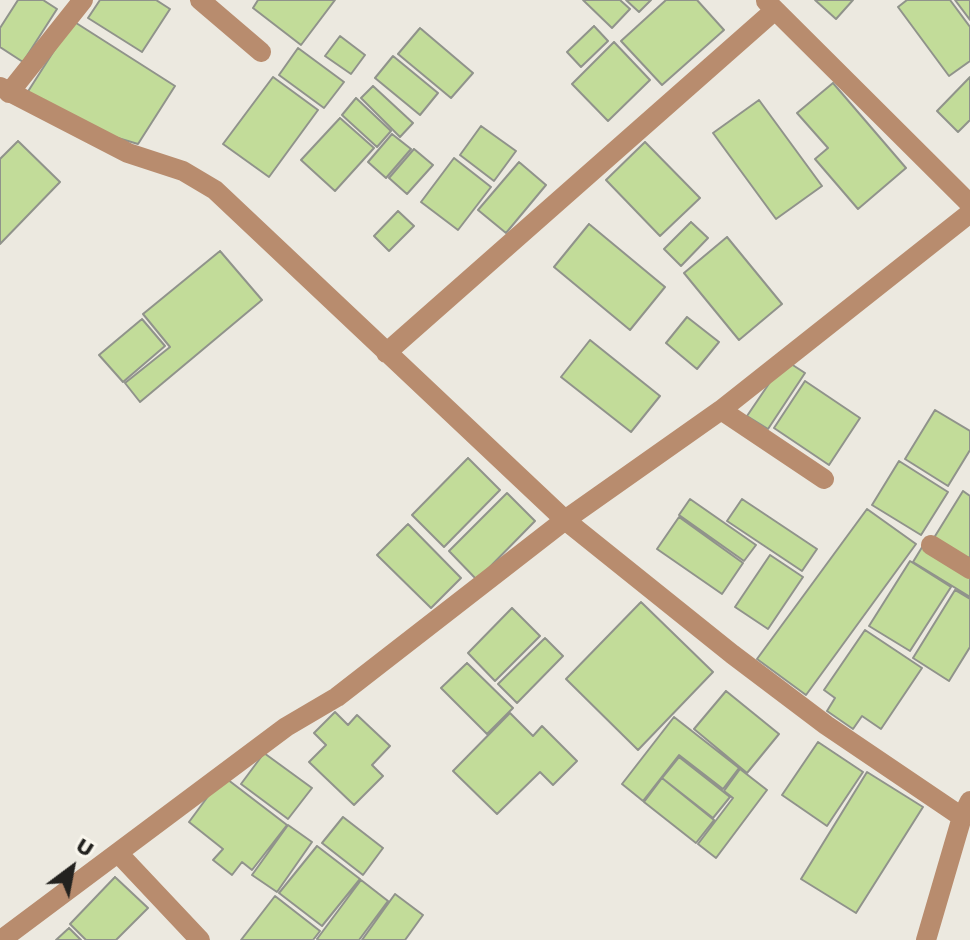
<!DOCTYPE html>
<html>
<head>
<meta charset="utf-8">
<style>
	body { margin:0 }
	#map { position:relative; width:970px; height:940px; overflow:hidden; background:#ece9e0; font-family:"Work Sans",sans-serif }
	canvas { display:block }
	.north { position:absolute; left:32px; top:828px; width:80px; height:80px; -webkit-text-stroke:6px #f9f6ed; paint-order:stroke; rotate:32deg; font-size:22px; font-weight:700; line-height:32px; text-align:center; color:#23221f }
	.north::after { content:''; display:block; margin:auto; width:28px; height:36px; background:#23221f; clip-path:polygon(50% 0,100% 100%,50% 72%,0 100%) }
</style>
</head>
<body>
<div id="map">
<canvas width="970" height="940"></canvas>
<div class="north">U</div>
</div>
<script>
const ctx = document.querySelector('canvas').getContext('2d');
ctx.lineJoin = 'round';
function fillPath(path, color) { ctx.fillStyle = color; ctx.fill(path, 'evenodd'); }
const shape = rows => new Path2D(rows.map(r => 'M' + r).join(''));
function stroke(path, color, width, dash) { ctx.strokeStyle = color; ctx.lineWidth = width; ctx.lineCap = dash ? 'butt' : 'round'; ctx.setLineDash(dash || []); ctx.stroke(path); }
const building = shape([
	[18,0,43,0,57,9,23,62,0,47,0,28,18,0],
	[100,0,156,0,170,9,142,52,88,18,100,0],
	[258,0,335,0,301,45,253,8,258,0],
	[583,0,620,0,630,9,612,28,583,0],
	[626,0,651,0,639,12,626,0],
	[666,0,697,0,724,30,662,85,621,41,666,0],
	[815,0,853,0,836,19,815,0],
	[907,0,950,0,970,27,970,61,949,76,898,7,907,0],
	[955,0,970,0,970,20,955,0],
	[73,21,175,86,138,144,88,129,27,93,73,21],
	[594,26,608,41,581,67,567,52,594,26],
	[420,28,473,73,451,98,398,54,420,28],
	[340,36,365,55,351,74,325,56,340,36],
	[614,42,650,80,608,121,572,84,614,42],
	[298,48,344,82,324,108,279,75,298,48],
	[393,56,438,93,420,115,375,78,393,56],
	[273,77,318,110,269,177,223,144,273,77],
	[970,77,970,120,958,132,937,111,970,77],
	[833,83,906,168,858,209,815,159,828,148,797,113,833,83],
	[373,86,413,123,400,137,361,98,373,86],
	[356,98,391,131,377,147,342,115,356,98],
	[759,100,822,186,776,219,713,133,759,100],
	[340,118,374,148,335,191,301,160,340,118],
	[481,126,516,151,494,181,460,155,481,126],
	[392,134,411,149,386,178,368,162,392,134],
	[18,141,60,182,0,244,0,159,18,141],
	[645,142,700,198,660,236,606,180,645,142],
	[414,149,433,165,407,194,389,178,414,149],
	[454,158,491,187,458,230,421,202,454,158],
	[519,162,546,185,506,233,478,210,519,162],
	[398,211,414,226,389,251,374,236,398,211],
	[691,222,708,238,681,266,664,249,691,222],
	[589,224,665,287,630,330,554,267,589,224],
	[727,237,782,304,739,340,684,273,727,237],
	[220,251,262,300,140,402,125,383,170,347,143,314,220,251],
	[687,317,719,342,697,369,666,343,687,317],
	[142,319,165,346,123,382,99,355,142,319],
	[590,340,660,396,631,432,561,377,590,340],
	[785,360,805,373,768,429,747,416,785,360],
	[805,381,860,418,829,465,774,428,805,381],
	[935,410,970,431,970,450,948,486,905,459,935,410],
	[468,458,500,490,444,547,412,515,468,458],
	[899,461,948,492,921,535,872,505,899,461],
	[963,491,970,496,970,556,966,563,932,541,963,491],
	[507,493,535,521,477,580,449,551,507,493],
	[690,499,756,545,744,561,679,515,690,499],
	[742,499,817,549,802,571,727,521,742,499],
	[867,509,916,544,806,695,757,659,867,509],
	[679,517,743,563,722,594,657,549,679,517],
	[408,524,461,578,431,608,377,555,408,524],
	[924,544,970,573,970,597,913,562,924,544],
	[770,555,803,577,768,629,735,607,770,555],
	[910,561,951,587,910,651,869,626,910,561],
	[955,590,970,599,970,647,949,681,913,658,955,590],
	[641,602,713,672,638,750,566,679,641,602],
	[512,608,540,636,495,681,468,653,512,608],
	[865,630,922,668,881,729,862,716,853,729,827,711,835,698,824,690,865,630],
	[545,638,563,656,517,703,498,684,545,638],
	[467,663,513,708,487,734,441,688,467,663],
	[726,691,779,734,747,773,694,729,726,691],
	[335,712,348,725,357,715,390,746,372,765,383,776,354,805,309,762,326,745,314,733,335,712],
	[510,713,533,736,542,726,577,761,553,785,540,772,497,814,453,771,510,713],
	[674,717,739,768,723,789,679,755,643,801,622,784,674,717],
	[818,742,863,772,827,826,782,795,818,742],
	[264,753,312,788,288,819,241,784,264,753],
	[679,757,730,797,713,818,662,778,679,757],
	[740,769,767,790,716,858,698,844,733,798,724,791,740,769],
	[867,772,923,807,856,913,801,879,867,772],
	[223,776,287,825,252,870,242,862,232,875,213,860,223,849,189,822,223,776],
	[662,778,714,820,696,843,644,802,662,778],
	[343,817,383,848,363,875,322,843,343,817],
	[288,825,312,842,277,892,252,875,288,825],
	[317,846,360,879,322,926,279,893,317,846],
	[115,877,148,908,116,940,86,940,70,924,115,877],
	[361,880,388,901,359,940,319,940,317,939,361,880],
	[395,894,423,915,405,940,362,940,395,894],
	[275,896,320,931,313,940,241,940,275,896],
	[69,928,81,940,56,940,69,928]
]);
fillPath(building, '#c2dc99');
stroke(building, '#90938b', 2);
stroke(shape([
	[200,0,261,52],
	[766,1,970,204],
	[0,87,128,153,183,171,215,190,565,520,732,654,826,725,962,817],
	[9,93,83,0],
	[386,353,775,10],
	[721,410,824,479],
	[931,545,970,569],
	[118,853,200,940],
	[1,940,286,727,337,697,565,520,721,410,970,213],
	[926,940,962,817,970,801]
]), '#b88c6e', 20);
</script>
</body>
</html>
